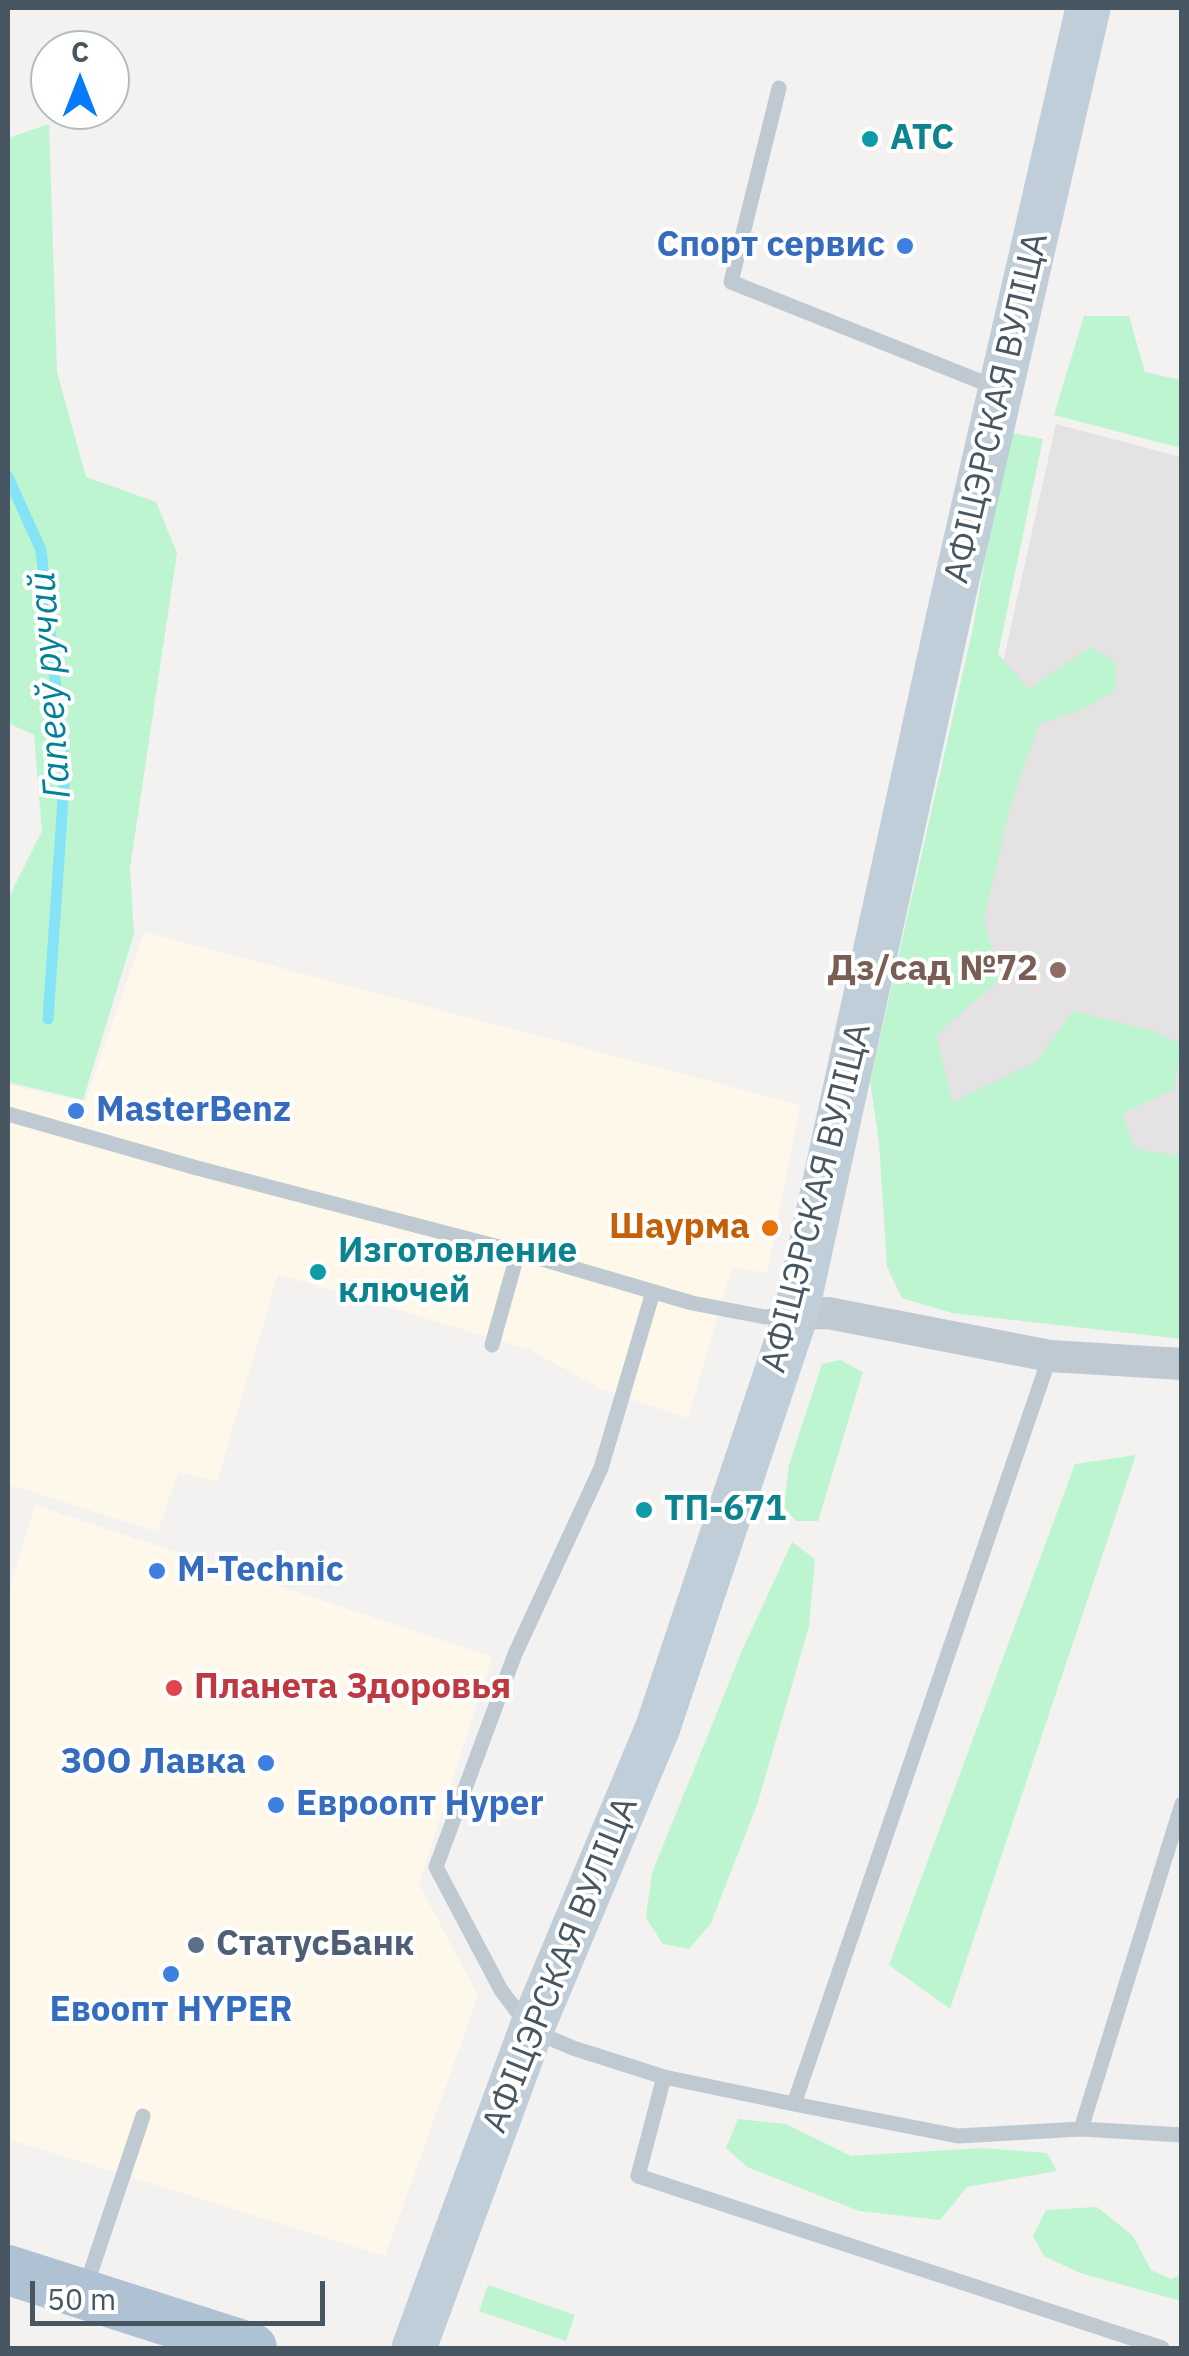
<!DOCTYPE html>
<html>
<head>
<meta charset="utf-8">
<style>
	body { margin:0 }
	#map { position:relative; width:1189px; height:2356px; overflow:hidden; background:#f4f1f1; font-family:"IBM Plex Sans",sans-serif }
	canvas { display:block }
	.frame { position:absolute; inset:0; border:10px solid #475661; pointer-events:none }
	.north { position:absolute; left:30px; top:30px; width:100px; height:100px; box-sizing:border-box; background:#fff; border:2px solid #b5bbc0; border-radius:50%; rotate:0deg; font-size:28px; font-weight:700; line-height:40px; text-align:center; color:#475661 }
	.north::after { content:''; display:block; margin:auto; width:35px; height:45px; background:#057afa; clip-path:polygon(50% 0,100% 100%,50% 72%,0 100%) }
	.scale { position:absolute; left:30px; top:2281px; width:295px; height:45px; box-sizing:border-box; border:5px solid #475661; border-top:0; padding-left:12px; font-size:30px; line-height:35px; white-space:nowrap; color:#475661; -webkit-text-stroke:8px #fff; paint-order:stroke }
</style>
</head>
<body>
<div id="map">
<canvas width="1189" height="2356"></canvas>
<div class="frame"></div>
<div class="north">С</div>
<div class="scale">50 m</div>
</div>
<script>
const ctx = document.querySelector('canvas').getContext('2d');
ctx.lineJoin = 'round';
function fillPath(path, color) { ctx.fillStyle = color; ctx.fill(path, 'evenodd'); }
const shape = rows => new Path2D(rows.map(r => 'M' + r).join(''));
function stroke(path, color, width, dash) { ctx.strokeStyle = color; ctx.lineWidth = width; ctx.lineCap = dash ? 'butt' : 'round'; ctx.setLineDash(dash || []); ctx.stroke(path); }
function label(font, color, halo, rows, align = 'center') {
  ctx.font = font + ' "IBM Plex Sans",sans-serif'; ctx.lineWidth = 8; ctx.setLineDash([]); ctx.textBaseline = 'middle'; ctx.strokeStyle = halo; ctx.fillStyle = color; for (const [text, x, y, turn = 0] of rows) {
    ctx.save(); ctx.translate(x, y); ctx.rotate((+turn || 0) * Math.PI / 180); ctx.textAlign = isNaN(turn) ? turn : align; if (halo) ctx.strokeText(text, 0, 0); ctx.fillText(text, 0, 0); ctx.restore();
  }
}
fillPath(shape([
	[144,932,800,1105,767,1273,732,1267,688,1418,601,1389,531,1350,278,1274,217,1481,178,1472,158,1532,8,1484,8,1085,85,1102],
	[35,1505,492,1657,419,1884,478,1996,385,2256,8,2139,8,1593]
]), '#fef8eb');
fillPath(shape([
	[1056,424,1181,457,1181,1215,896,1143]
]), '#e5e2e3');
fillPath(shape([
	[49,124,57,372,86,477,156,502,177,553,130,868,134,934,83,1100,8,1082,8,899,42,831,34,735,8,723,8,138],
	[1084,316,1129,316,1145,372,1181,380,1181,448,1054,415],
	[1007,432,1043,439,998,654,1029,689,1091,647,1116,662,1116,690,1083,709,1039,724,1011,804,984,918,999,980,936,1035,953,1102,1037,1061,1073,1011,1152,1031,1181,1044,1174,1089,1122,1114,1135,1149,1181,1156,1181,1339,952,1313,902,1298,887,1267,879,1143,870,1081,973,628],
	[840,1360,863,1372,818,1521,796,1521,784,1507,789,1465,822,1364],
	[1136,1455,950,2009,889,1965,1075,1464],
	[792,1542,815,1559,809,1626,758,1802,711,1923,689,1949,663,1944,646,1918,652,1873,741,1653],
	[738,2119,786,2124,851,2156,983,2148,1047,2153,1057,2171,967,2187,940,2220,859,2211,747,2167,726,2148],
	[1097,2207,1133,2236,1151,2270,1171,2279,1181,2275,1181,2301,1080,2273,1044,2256,1033,2236,1046,2210],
	[488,2285,575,2315,566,2341,479,2311]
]), '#bcf5d0');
stroke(shape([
	[8,477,41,550,65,771,48,1019]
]), '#85e3f6', 11);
stroke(shape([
	[779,88,731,282,997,388],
	[8,1114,197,1168,518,1252,692,1303,765,1317,791,1314],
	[653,1292,601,1468,515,1654,436,1867,501,1990,531,2030,573,2048,664,2077,794,2104,958,2136,1081,2129,1182,2135],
	[492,1345,518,1252],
	[664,2077,638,2176,1162,2348],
	[794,2104,1050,1356],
	[1081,2129,1182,1804],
	[85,2289,143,2116]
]), '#bec9d2', 15);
stroke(shape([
	[796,1314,828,1313,1050,1356,1182,1364]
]), '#bec9d2', 32);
stroke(shape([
	[414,2348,531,2030,658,1727,796,1314,952,601,1088,8]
]), '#c0ceda', 45);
stroke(shape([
	[8,2270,252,2348]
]), '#aec2d3', 50);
stroke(shape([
	[8,2347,11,2348]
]), '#b3b7bc', 2.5);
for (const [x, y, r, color] of [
	[870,139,10,"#0f9aa8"],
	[905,246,10,"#3f7fe0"],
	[1058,970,10,"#8d6e63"],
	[76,1111,10,"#3f7fe0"],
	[770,1228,10,"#e8710a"],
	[318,1272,10,"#0f9aa8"],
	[644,1510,10,"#0f9aa8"],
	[157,1571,10,"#3f7fe0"],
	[174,1688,10,"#e0444e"],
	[266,1763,10,"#3f7fe0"],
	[276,1805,10,"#3f7fe0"],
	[196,1945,10,"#5c6f8a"],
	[171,1974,10,"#3f7fe0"]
]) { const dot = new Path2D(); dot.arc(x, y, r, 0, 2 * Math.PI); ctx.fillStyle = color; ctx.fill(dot); stroke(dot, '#fff', 4); }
label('bold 35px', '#0d838f', '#fff', [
	["АТС",890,139],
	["Изготовление",338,1252],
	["ключей",338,1292],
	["ТП-671",664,1510]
], 'left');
label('bold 35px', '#366cbe', '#fff', [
	["Спорт сервис",885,246,"right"],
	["MasterBenz",96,1111],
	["M-Technic",177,1571],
	["ЗОО Лавка",246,1763,"right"],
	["Евроопт Hyper",296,1805],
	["Евоопт HYPER",171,2011,"center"]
], 'left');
label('35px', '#475661', '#fff', [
	["АФІЦЭРСКАЯ ВУЛІЦА",997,408,-77],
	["АФІЦЭРСКАЯ ВУЛІЦА",817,1198,-76],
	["АФІЦЭРСКАЯ ВУЛІЦА",561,1965,-68]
]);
label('bold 35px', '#785e54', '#fff', [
	["Дз/сад №72",1038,970]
], 'right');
label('bold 35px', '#c56008', '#fff', [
	["Шаурма",750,1228]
], 'right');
label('bold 35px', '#be3a42', '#fff', [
	["Планета Здоровья",194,1688]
], 'left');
label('bold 35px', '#4e5e75', '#fff', [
	["СтатусБанк",216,1945]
], 'left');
label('italic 38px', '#038099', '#fff', [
	["Гапееў ручай",51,685,-94]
]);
</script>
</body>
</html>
